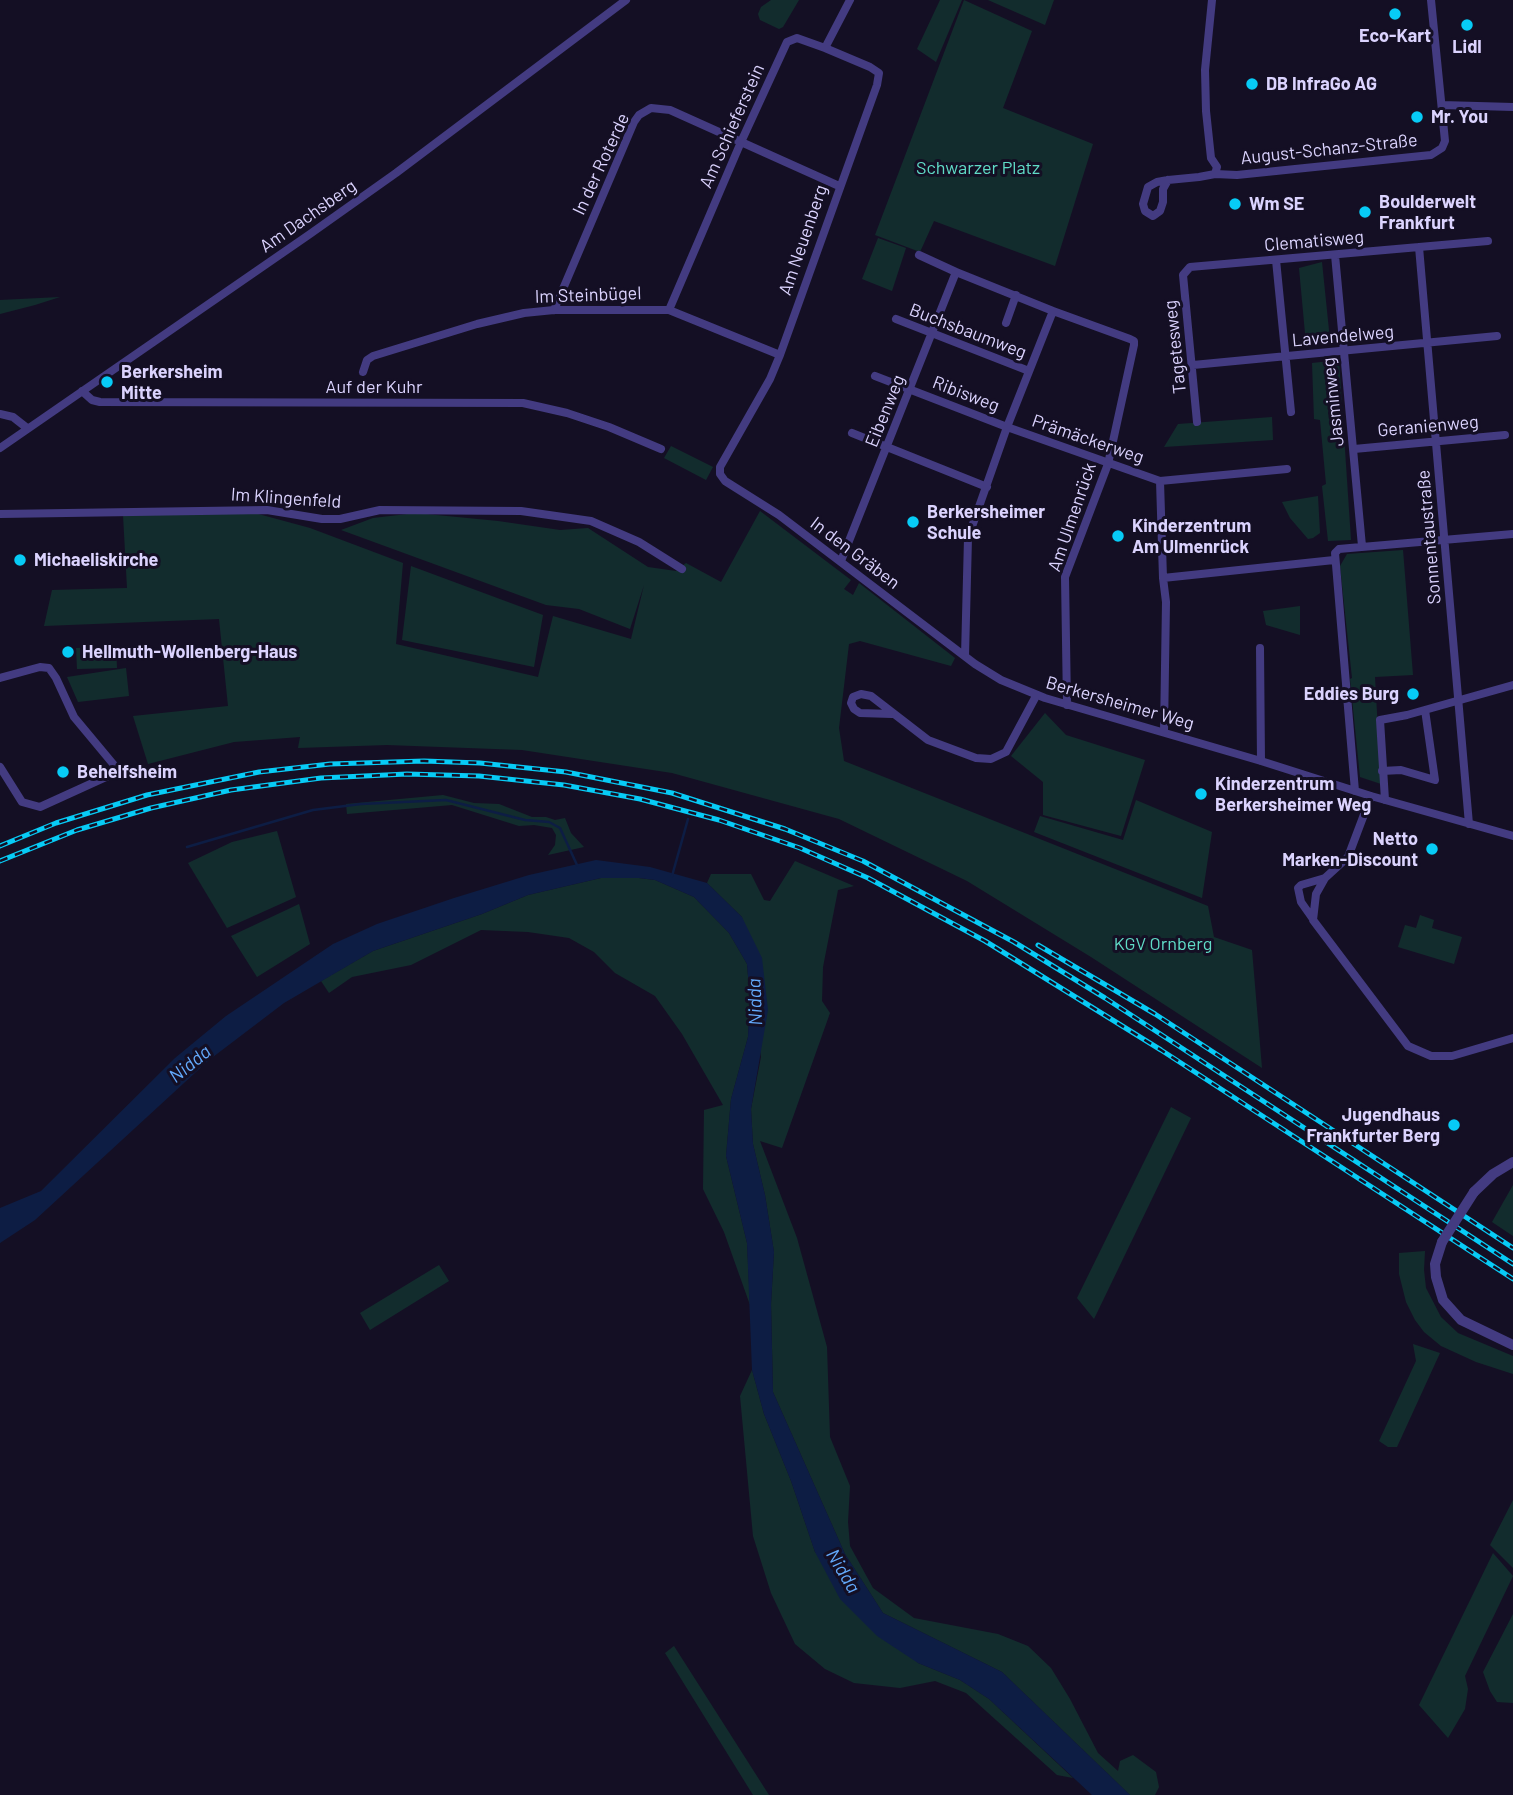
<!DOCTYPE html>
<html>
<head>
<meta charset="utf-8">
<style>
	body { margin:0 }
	canvas { display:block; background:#140f24 }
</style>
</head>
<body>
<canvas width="1513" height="1795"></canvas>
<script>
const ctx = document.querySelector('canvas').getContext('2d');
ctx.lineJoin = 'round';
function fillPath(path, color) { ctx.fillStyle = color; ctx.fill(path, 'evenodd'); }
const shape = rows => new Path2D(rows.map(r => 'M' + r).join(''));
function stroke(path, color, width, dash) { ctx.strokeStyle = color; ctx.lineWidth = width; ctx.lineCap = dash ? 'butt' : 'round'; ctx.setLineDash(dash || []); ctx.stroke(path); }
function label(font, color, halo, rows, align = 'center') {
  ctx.font = font + ' Barlow,sans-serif'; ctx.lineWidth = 6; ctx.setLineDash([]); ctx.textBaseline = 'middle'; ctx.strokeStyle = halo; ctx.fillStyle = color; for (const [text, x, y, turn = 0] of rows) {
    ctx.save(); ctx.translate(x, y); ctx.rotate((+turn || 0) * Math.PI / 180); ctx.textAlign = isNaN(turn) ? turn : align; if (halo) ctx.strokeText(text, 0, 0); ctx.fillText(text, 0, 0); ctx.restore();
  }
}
fillPath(shape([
	[771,0,799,0,783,27,779,29,760,20,758,14,761,7],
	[940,0,962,0,936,62,917,49],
	[964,0,1032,31,1003,108,1093,144,1055,266,934,221,920,252,875,235],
	[988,0,1054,0,1045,25],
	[878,238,906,248,892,291,862,279],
	[1322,262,1330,340,1306,344,1299,268],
	[60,297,35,305,0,314,0,300],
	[1339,360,1351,540,1328,541,1322,486,1326,484,1320,420,1314,419,1312,363],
	[1272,417,1273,440,1164,447,1178,424],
	[671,446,713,467,706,480,664,458],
	[1318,496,1320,533,1313,538,1308,539,1290,518,1282,502],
	[760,511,851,580,844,589,853,595,859,583,955,658,951,666,860,641,849,644,839,728,844,761,1208,906,1214,937,1252,950,1262,1068,1091,957,967,881,839,819,672,773,522,750,387,745,298,748,300,737,234,742,148,764,133,716,228,706,219,619,44,626,52,590,127,588,123,515,251,512,310,528,403,563,396,644,538,677,553,616,631,639,644,585,630,629,579,609,546,605,341,530,373,518,416,513,498,521,560,530,588,528,648,567,676,571,686,563,721,582],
	[1403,550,1413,675,1375,677,1381,784,1360,777,1350,679,1352,678,1340,566,1347,554],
	[411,566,543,615,534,667,402,640],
	[1300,606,1300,635,1266,625,1263,611],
	[116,646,117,668,77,669,76,648],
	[126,668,129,696,78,702,67,677],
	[1045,713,1066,735,1145,760,1121,836,1043,815,1043,782,1011,756],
	[443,795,474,803,499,804,532,817,546,817,555,820,565,818,571,833,584,847,548,855,555,845,556,835,552,828,534,825,519,826,452,805,347,814,346,804],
	[1136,800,1212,832,1202,898,1034,832,1040,816,1123,840],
	[277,831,296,897,227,928,188,863,232,842],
	[795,861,854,886,838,890,823,967,822,1001,830,1013,782,1148,760,1141,797,1238,827,1347,830,1437,850,1486,848,1522,850,1546,873,1588,914,1618,998,1634,1028,1646,1051,1668,1070,1699,1098,1753,1118,1771,1120,1761,1133,1755,1156,1772,1159,1787,1155,1795,1130,1795,1002,1672,883,1613,845,1554,773,1392,771,1304,774,1252,765,1195,753,1144,751,1109,761,1057,742,917,707,883,711,874,751,874,764,900,770,901],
	[601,878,639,878,655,880,694,897,729,933,747,964,750,1000,748,1037,731,1099,726,1156,747,1243,750,1305,724,1232,703,1189,704,1110,723,1105,682,1034,655,996,615,973,594,952,569,938,528,932,481,930,411,965,352,977,329,993,321,981,373,951,482,914,528,895],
	[299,904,310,944,257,977,231,936],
	[1420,915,1434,920,1432,928,1462,937,1454,964,1398,947,1405,925,1416,928],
	[1171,1107,1191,1118,1094,1319,1077,1298],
	[1513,1185,1513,1236,1492,1222],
	[1425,1251,1424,1270,1426,1288,1441,1317,1458,1333,1513,1356,1513,1374,1476,1362,1441,1346,1424,1332,1415,1320,1406,1302,1399,1274,1399,1253],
	[439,1265,449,1281,370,1330,360,1313],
	[1413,1344,1440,1353,1397,1447,1388,1447,1379,1441,1416,1361],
	[752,1370,764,1414,791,1481,815,1552,918,1663,960,1680,989,1699,1073,1778,1057,1775,966,1693,935,1681,900,1688,854,1683,825,1669,795,1644,771,1593,753,1536,740,1396],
	[1513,1500,1513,1568,1490,1545],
	[1493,1553,1513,1576,1465,1676,1468,1689,1465,1709,1448,1738,1419,1705],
	[1513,1614,1513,1703,1497,1702,1490,1691,1483,1672],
	[674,1646,769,1795,753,1795,665,1653]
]), '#122c2d');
fillPath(shape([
	[596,860,650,867,707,883,742,917,762,958,768,1010,751,1109,753,1144,765,1195,774,1252,771,1304,773,1392,845,1554,883,1613,1002,1672,1130,1795,1092,1795,989,1699,960,1680,918,1663,877,1636,840,1599,815,1552,791,1481,764,1414,752,1370,747,1243,726,1156,731,1099,748,1037,750,1000,747,964,729,933,694,897,655,880,639,878,601,878,528,895,482,914,373,951,284,1003,209,1060,35,1220,0,1243,0,1208,41,1191,175,1058,226,1016,333,944,377,924,454,898,529,875]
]), '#0d1d44');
stroke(shape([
	[187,847,313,810,361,804,446,800,525,820,549,822,560,828,577,865],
	[672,876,688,819]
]), '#0d1d44', 2.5);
stroke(shape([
	[1212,0,1205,70,1206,111,1211,158,1217,167,1215,174,1237,175,1431,155,1442,148,1445,141,1431,0],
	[825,48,870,67,879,73,877,85,780,355,770,379,720,467,720,474,725,481,779,515,975,664,1001,680,1045,698,1261,761,1371,796,1513,836],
	[1442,105,1513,107],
	[1168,180,1163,189,1163,202,1160,211,1153,216,1145,211,1143,204,1148,187,1157,182,1168,180,1199,177,1215,174],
	[1419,247,1469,824],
	[919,255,956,272],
	[1335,255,1362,546],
	[1276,260,1291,412],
	[554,310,634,122,639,115,651,108,670,110,839,186],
	[669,310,741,142,787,42,797,38,825,48,850,0],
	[896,319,1029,371],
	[1006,323,1016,295],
	[1193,365,1497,336],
	[363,372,367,360,373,356,477,324,524,313,554,310,669,310,780,355],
	[875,376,1007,427,1160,481],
	[82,391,92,400,100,402,523,403,567,413,609,427,661,449],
	[0,414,13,417,27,428],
	[1197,422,1183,275,1190,267,1488,241],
	[852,433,987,487],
	[0,448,310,234,396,173,626,0],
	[1354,449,1505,435],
	[0,514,267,510,322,519,340,519,380,510,521,511,591,521,639,542,682,569],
	[841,561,956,272,1053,311],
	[1163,578,1160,481,1287,469],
	[1260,648,1261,761],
	[965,656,968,538,1007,427,1053,311,1130,339,1134,341,1134,345,1108,464,1065,577,1067,705],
	[0,678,40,667,49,668,56,678,74,717,119,771,40,807,22,802,0,767],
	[892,714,860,713,854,709,851,703,853,697,861,694,871,696,928,740,976,758,991,759,1006,752,1036,696],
	[1164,732,1166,602,1163,578,1334,560],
	[1382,771,1401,770,1435,780,1425,710],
	[1355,791,1335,553,1339,549,1350,548,1513,534],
	[1385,800,1380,720,1407,715,1513,685],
	[1325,878,1316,894,1313,920,1408,1046,1431,1056,1452,1056,1513,1038],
	[1313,919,1301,902,1298,888,1301,885,1325,878,1348,857,1371,796]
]), '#433b81', 8);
stroke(shape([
	[1474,1192,1493,1174,1513,1162],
	[1442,1242,1435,1264,1436,1277,1443,1300,1461,1320,1513,1345]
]), '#433b81', 10);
const rail = shape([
	[0,846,56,823,147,795,259,772,330,764,424,761,480,763,566,772,672,793,785,829,863,861,1014,942,1105,998,1513,1264],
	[0,861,77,830,151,808,231,790,321,778,407,774,479,776,564,785,640,799,719,820,800,848,868,878,985,941,1161,1050,1513,1279],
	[1038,945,1155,1014,1513,1248]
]);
stroke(rail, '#07cbf6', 5);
stroke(rail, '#140f24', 2.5, [8]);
stroke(shape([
	[1442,1242,1474,1192]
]), '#433b81', 10);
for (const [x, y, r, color] of [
	[1395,14,7,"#07cbf6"],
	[1467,25,7,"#07cbf6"],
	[1252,84,7,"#07cbf6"],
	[1417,117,7,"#07cbf6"],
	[1235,204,7,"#07cbf6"],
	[1365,212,7,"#07cbf6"],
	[107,382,7,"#07cbf6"],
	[913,522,7,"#07cbf6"],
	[1118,536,7,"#07cbf6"],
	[20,560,7,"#07cbf6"],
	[68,652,7,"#07cbf6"],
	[1413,694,7,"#07cbf6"],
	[63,772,7,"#07cbf6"],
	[1201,794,7,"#07cbf6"],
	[1432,849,7,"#07cbf6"],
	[1454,1125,7,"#07cbf6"]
]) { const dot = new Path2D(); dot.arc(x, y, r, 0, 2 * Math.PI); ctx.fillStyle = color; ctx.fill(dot); stroke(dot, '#140f24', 2.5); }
label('bold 18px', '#dbd3fe', '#140f24', [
	["Eco-Kart",1395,36,"center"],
	["Lidl",1467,47,"center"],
	["DB InfraGo AG",1266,84],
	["Mr. You",1431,117],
	["Boulderwelt",1379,202],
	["Frankfurt",1379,223],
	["Wm SE",1249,204],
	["Berkersheim",121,372],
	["Mitte",121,393],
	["Berkersheimer",927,512],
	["Schule",927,533],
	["Kinderzentrum",1132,526],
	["Am Ulmenrück",1132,547],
	["Michaeliskirche",34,560],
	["Hellmuth-Wollenberg-Haus",82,652],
	["Eddies Burg",1399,694,"right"],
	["Behelfsheim",77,772],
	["Kinderzentrum",1215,784],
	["Berkersheimer Weg",1215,805],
	["Netto",1418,839,"right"],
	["Marken-Discount",1418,860,"right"],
	["Jugendhaus",1440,1115,"right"],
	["Frankfurter Berg",1440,1136,"right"]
], 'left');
label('18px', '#dbd3fe', '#140f24', [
	["Am Schieferstein",732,126,-66],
	["August-Schanz-Straße",1329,149,-6],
	["In der Roterde",601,164,-65],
	["Am Dachsberg",308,216,-35],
	["Am Neuenberg",803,240,-71],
	["Clematisweg",1314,241,-5],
	["Im Steinbügel",588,295,-2],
	["Buchsbaumweg",968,331,21],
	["Lavendelweg",1343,336,-5],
	["Tagetesweg",1175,347,-96],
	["Auf der Kuhr",374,387],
	["Ribisweg",966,394,21],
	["Jasminweg",1333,402,-96],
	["Eibenweg",885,411,-68],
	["Geranienweg",1428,426,-5],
	["Prämäckerweg",1088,439,19],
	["Im Klingenfeld",286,498,4],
	["Am Ulmenrück",1072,517,-71],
	["Sonnentaustraße",1429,537,-95],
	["In den Gräben",855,553,37],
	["Berkersheimer Weg",1120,703,16]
]);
label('18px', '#60dcc7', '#140f24', [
	["Schwarzer Platz",978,168],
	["KGV Ornberg",1163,944]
]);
label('italic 19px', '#63a9fb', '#140f24', [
	["Nidda",755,1002,-92],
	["Nidda",190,1064,-39],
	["Nidda",843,1571,59]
]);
</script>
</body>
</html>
